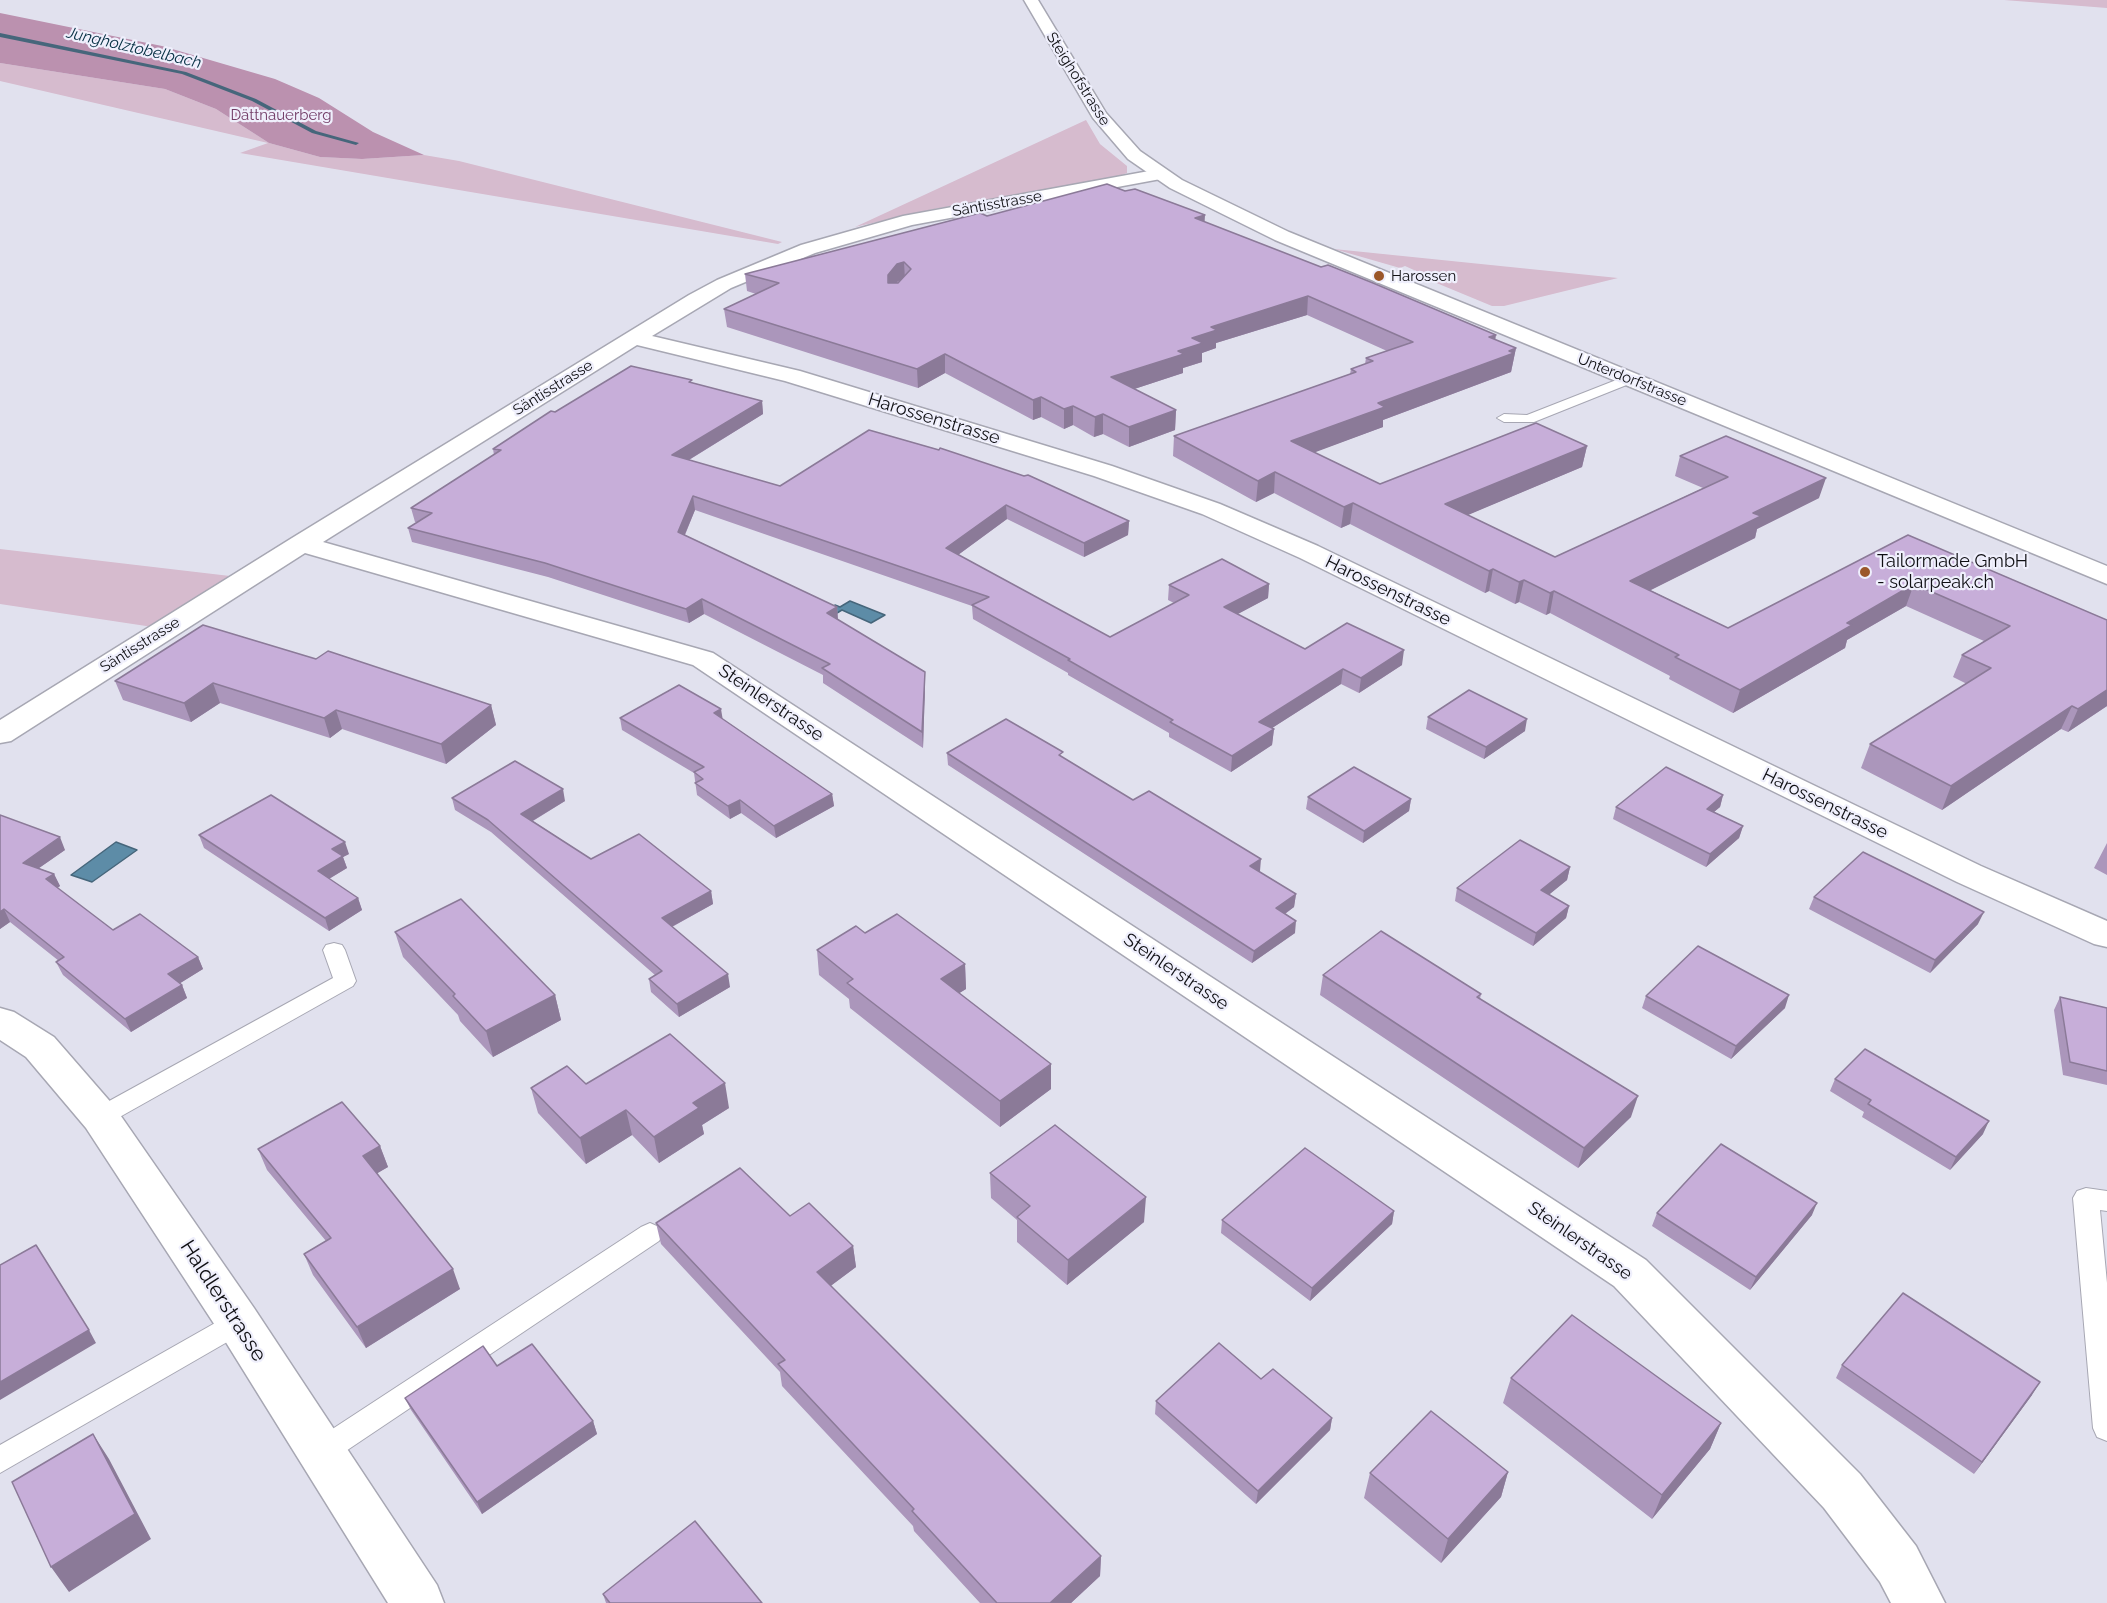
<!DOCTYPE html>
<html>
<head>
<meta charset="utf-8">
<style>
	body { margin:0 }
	canvas { display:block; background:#e1e1ee }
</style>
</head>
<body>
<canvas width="2107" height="1603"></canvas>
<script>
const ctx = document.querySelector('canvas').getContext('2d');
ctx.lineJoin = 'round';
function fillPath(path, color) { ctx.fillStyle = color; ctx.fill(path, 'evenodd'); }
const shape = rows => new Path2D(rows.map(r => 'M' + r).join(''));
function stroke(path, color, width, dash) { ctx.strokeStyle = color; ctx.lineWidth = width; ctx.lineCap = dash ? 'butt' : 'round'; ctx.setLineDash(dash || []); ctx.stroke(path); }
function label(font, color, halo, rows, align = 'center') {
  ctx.font = font + ' Raleway,sans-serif'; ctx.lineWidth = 4.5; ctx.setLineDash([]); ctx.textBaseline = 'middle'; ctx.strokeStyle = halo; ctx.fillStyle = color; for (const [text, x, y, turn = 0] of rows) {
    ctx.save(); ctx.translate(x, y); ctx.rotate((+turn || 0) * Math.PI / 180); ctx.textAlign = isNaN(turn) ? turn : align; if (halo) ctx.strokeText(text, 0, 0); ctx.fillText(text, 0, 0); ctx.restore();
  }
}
fillPath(shape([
	[2004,0,2107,0,2107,8],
	[0,63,165,89,216,109,269,143,320,157,362,159,424,155,459,161,782,242,778,244,240,153,268,143,0,81],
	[1086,120,1100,144,1127,166,1127,173,1114,178,934,209,855,227],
	[1334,249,1618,278,1504,306,1492,306,1422,277,1425,275,1405,266,1400,268],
	[0,549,247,578,166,629,0,604]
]), '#d6bbce');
fillPath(shape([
	[0,13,162,46,275,79,319,98,373,132,424,155,362,159,320,157,269,143,216,109,165,89,0,63]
]), '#bb91af');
const water = shape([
	[850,601,885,615,871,623,842,610,837,613,828,610,835,605,840,607,850,601],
	[116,842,137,850,92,882,71,875,116,842]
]);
fillPath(water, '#5d8ca7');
stroke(water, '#46667b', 1.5);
fillPath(shape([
	[0,33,186,72,256,99,316,131,359,143,356,145,312,133,252,101,182,74,0,37,0,33]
]), '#46667b');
const service = shape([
	[1629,375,1636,379,1634,382,1534,422,1504,422,1497,418,1504,414,1527,415,1629,375],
	[334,943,342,945,345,950,356,981,353,986,109,1123,100,1126,91,1123,88,1117,91,1111,333,978,323,950,326,945,334,943],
	[2086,1188,2107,1191,2107,1211,2100,1210,2107,1283,2107,1441,2097,1437,2093,1428,2073,1198,2077,1191,2086,1188],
	[650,1223,659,1227,663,1234,659,1241,331,1461,321,1465,311,1461,306,1452,311,1443,641,1227,650,1223],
	[238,1310,248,1314,252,1322,248,1330,0,1473,0,1445,238,1310]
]);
const minor = shape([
	[1160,169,1166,170,1169,174,1166,178,912,225,815,253,731,288,652,336,800,371,1112,466,1220,504,1318,546,1981,866,2107,921,2107,947,2094,944,1957,882,1300,558,1202,514,1094,476,785,381,637,345,323,542,713,653,1646,1260,1860,1474,1916,1546,1945,1603,1891,1603,1880,1582,1824,1508,1614,1286,693,665,305,553,11,741,0,743,0,720,292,538,689,295,717,280,801,245,903,216,1160,169],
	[0,1008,14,1012,54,1037,114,1106,254,1308,437,1585,444,1603,388,1603,222,1336,86,1128,26,1057,0,1040,0,1008]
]);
const tertiary = shape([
	[1024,0,1038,0,1106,113,1140,151,1182,180,1289,232,2107,566,2107,584,1275,240,1170,188,1128,159,1093,118,1024,0]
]);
stroke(service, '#a7a7b3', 2);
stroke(minor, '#a7a7b3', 3);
stroke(tertiary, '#a7a7b3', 3);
fillPath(service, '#fff');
fillPath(minor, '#fff');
fillPath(tertiary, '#fff');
fillPath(shape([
	[987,216,1205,222,1516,348,1511,372,1383,420,1383,427,1314,452,1380,484,1587,446,1582,467,1467,515,1555,557,1703,488,1675,476,1680,456,1819,498,1757,529,1755,538,1650,590,1728,628,1908,535,2107,620,2107,706,2068,732,2061,729,1942,810,1861,768,1870,744,1967,684,1953,677,1962,655,1984,641,1906,606,1847,640,1845,648,1733,713,1669,679,1670,676,1550,613,1546,615,1519,602,1515,604,1489,591,1485,593,1350,524,1341,528,1274,493,1256,502,1173,456,1174,436,1350,374,1351,369,1365,364,1366,358,1387,351,1307,315,1216,343,1216,348,1202,353,1202,362,1183,368,1183,373,1134,389,1176,410,1175,430,1129,447,1103,434,1094,437,1073,425,1064,429,1041,417,1033,420,945,373,918,388,727,327,724,309,756,294,747,291,745,274],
	[693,383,762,401,763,414,689,460,780,486,869,430,1129,521,1128,535,1084,557,1007,519,958,555,1110,637,1174,603,1168,600,1169,585,1269,584,1268,598,1237,614,1305,649,1402,665,1359,693,1341,684,1272,728,1274,729,1272,745,1231,772,1169,737,1169,733,1068,675,1068,673,973,619,972,606,695,510,685,535,837,607,838,619,925,687,923,748,823,683,823,675,704,614,689,623,548,577,412,542,408,528,417,522,415,522,411,508,494,455,493,449,555,412],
	[316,659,491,705,496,725,446,764,342,729,330,738,220,703,191,722,123,700,115,681],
	[1428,717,1525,731,1484,759,1426,729],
	[620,718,723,719,832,794,834,806,776,838,741,813,730,819,697,795,694,773,622,730],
	[947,753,1063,758,1133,800,1260,871,1259,872,1296,894,1294,907,1285,914,1295,933,1252,963,948,765],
	[1723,795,1720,807,1714,812,1743,826,1739,838,1706,867,1613,819,1616,807],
	[1308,797,1411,799,1409,811,1363,843,1306,809],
	[452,798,565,801,533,821,591,859,711,891,713,904,672,927,730,987,679,1017,651,992,649,979,655,975,491,832,455,810],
	[0,815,65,850,39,868,54,874,60,886,57,888,113,930,198,957,203,969,180,983,182,985,187,998,131,1032,63,975,56,962,59,961,10,922,0,929],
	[199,835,349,854,343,857,347,868,329,879,358,898,362,910,329,931,204,848],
	[2107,843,2107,875,2094,868],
	[1570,867,1567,880,1549,894,1569,906,1566,918,1533,946,1455,901,1457,888],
	[1814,897,1978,924,1930,973,1809,909],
	[395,932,555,995,561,1020,493,1057,460,1021,458,1015,403,957],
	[865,933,965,964,966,989,959,993,1051,1089,1000,1127,850,1008,849,999,819,975,817,950],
	[1323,975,1481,994,1480,999,1631,1117,1578,1168,1320,995],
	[1646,996,1785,1008,1731,1059,1642,1008],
	[2060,997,2107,1008,2107,1085,2063,1075,2054,1010],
	[1835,1079,1983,1134,1950,1170,1862,1117,1864,1112,1830,1091],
	[586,1084,729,1108,702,1125,704,1134,659,1163,632,1135,586,1164,538,1113,531,1088],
	[380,1146,388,1167,377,1173,460,1289,366,1348,313,1275,304,1254,326,1241,267,1170,258,1149],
	[990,1173,1144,1222,1067,1285,1017,1242,1017,1220,991,1198],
	[1394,1211,1392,1224,1310,1301,1221,1233,1222,1220],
	[1657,1213,1812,1215,1750,1290,1652,1226],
	[790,1216,853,1246,856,1267,830,1286,1101,1556,1100,1576,1071,1603,980,1603,914,1531,913,1526,782,1386,780,1372,661,1244,656,1223],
	[1842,1365,2032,1395,1974,1474,1836,1378],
	[1511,1378,1721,1423,1710,1449,1652,1519,1503,1403],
	[1261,1379,1332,1418,1330,1430,1256,1504,1155,1414,1156,1401],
	[405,1398,593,1421,597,1434,482,1514,411,1410],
	[1508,1472,1501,1497,1441,1563,1364,1498,1370,1473],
	[603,1594,762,1603,606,1603]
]), '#ab96bb');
fillPath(shape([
	[1205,215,1204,232,1195,218],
	[904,262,905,280,898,281,889,293,888,275,897,264],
	[1308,296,1307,315,1216,343,1216,348,1202,353,1202,362,1183,368,1183,373,1110,397,1111,377,1178,351,1192,338,1211,327],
	[1496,335,1493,354,1489,337],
	[1516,348,1511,372,1383,420,1383,427,1289,462,1291,441,1378,403],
	[945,354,945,373,918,388,917,369],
	[1041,397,1041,417,1033,420,1033,400],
	[762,401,763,414,674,469,672,455],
	[1073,406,1073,425,1064,429,1064,409],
	[1176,410,1175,430,1129,447,1129,427],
	[1103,414,1103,434,1094,437,1095,417],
	[1587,446,1582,467,1442,526,1445,504],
	[1275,472,1274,493,1256,502,1258,481],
	[1826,478,1819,498,1757,529,1755,538,1625,603,1630,581,1753,513],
	[693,496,695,510,680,546,678,532],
	[1353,503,1350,524,1341,528,1344,507],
	[1006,505,1007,519,947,563,946,548],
	[1129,521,1128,535,1084,557,1084,543],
	[1493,569,1489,591,1485,593,1489,571],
	[1524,580,1519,602,1515,604,1519,582],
	[1269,584,1268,598,1223,622,1224,607],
	[1914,584,1906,606,1847,640,1845,648,1733,713,1740,690,1847,623],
	[1554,591,1550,613,1546,615,1550,593],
	[702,599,704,614,689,623,686,609],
	[837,607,838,622,827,613],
	[1404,650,1402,665,1359,693,1361,678],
	[1343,669,1341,684,1258,737,1259,722],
	[925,672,925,687,923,748,922,732],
	[213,683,220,703,191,722,184,703],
	[2107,690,2107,706,2068,732,2078,709],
	[491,705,496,725,446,764,441,744],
	[2072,706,2061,729,1942,810,1951,786],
	[721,709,723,721,714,713],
	[336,710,342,729,330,738,324,718],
	[1527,719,1525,731,1484,759,1486,747],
	[1274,729,1272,745,1231,772,1232,756],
	[563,789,565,801,524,826,521,814],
	[832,794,834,806,776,838,774,826],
	[1723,795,1720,807,1703,821,1707,809],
	[1411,799,1409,811,1363,843,1364,831],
	[740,800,741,813,730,819,728,806],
	[1743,826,1739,838,1706,867,1710,854],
	[60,837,65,850,29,875,23,863],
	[345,842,349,854,343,857,347,868,322,883,318,871,332,849],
	[1261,859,1260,871,1249,878,1250,866],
	[1570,867,1567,880,1539,903,1541,890],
	[54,874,60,886,52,892,46,879],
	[711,891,713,904,664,931,662,918],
	[1296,894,1294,907,1275,921,1276,908],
	[358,898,362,910,329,931,325,918],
	[1569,906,1566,918,1533,946,1536,933],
	[4,909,10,922,0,929,0,912],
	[1984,912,1978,924,1930,973,1935,960],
	[1296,921,1295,933,1252,963,1254,951],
	[198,957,203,969,174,987,168,974],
	[965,964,966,989,942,1004,941,979],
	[728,974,730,987,679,1017,677,1004],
	[182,985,187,998,131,1032,125,1019],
	[555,995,561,1020,493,1057,486,1031],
	[1789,995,1785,1008,1731,1059,1736,1046],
	[1051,1064,1051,1089,1000,1127,1000,1101],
	[725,1083,729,1108,702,1125,704,1134,659,1163,654,1137,693,1103],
	[1638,1096,1631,1117,1578,1168,1584,1148],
	[626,1110,632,1135,586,1164,580,1138],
	[1989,1121,1983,1134,1950,1170,1956,1157],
	[380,1146,388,1167,371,1177,363,1156],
	[1146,1197,1144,1222,1067,1285,1068,1260],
	[1817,1203,1812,1215,1750,1290,1756,1277],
	[1394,1211,1392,1224,1310,1301,1312,1288],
	[853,1246,856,1267,820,1294,817,1272],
	[453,1269,460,1289,366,1348,357,1327],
	[89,1330,96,1343,0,1400,0,1382],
	[2040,1382,2032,1395,1974,1474,1982,1462],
	[1332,1418,1330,1430,1256,1504,1258,1491],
	[593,1421,597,1434,482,1514,477,1502],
	[1721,1423,1710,1449,1652,1519,1662,1495],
	[93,1434,109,1459,151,1539,69,1592,51,1567],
	[1508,1472,1501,1497,1441,1563,1448,1539],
	[1101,1556,1100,1576,1071,1603,1050,1603]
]), '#8b7a98');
const building = shape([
	[1107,184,1125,191,1135,189,1205,215,1195,218,1321,267,1328,265,1373,283,1496,335,1489,337,1516,348,1509,351,1514,353,1378,403,1385,407,1291,441,1380,484,1536,423,1587,446,1445,504,1555,557,1728,477,1680,456,1726,436,1826,478,1753,513,1761,516,1630,581,1728,628,1908,535,2107,620,2107,690,2078,709,2072,706,1951,786,1870,744,1991,668,1962,655,2010,626,1914,584,1847,623,1852,625,1740,690,1675,657,1679,655,1554,591,1550,593,1524,580,1519,582,1493,569,1489,571,1353,503,1344,507,1275,472,1258,481,1174,436,1356,372,1351,369,1373,361,1366,358,1413,342,1308,296,1211,327,1217,330,1192,338,1203,343,1178,351,1184,354,1111,377,1176,410,1129,427,1103,414,1095,417,1073,406,1064,409,1041,397,1033,400,945,354,917,369,724,309,779,283,745,274,980,213,987,216,1107,184],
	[904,262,911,269,898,283,888,283,888,275,897,264,904,262],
	[631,366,692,380,689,382,762,401,672,455,780,486,869,430,939,450,940,448,1024,476,1028,475,1129,521,1084,543,1006,505,946,548,1110,637,1189,595,1169,585,1222,559,1269,584,1224,607,1305,649,1347,623,1404,650,1361,678,1343,669,1259,722,1274,729,1232,756,1170,722,1173,720,1068,660,1070,659,972,605,989,597,693,496,678,532,837,607,827,613,925,672,922,732,822,668,830,664,702,599,686,609,545,563,408,528,432,513,411,508,501,450,493,449,551,411,555,412,631,366],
	[203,625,316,659,328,651,491,705,441,744,336,710,324,718,213,683,184,703,115,681,203,625],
	[679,685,721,709,714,713,832,794,774,826,740,800,728,806,695,783,703,779,694,772,704,767,620,718,679,685],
	[1469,690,1527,719,1486,747,1428,717,1469,690],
	[1006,719,1063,752,1059,755,1133,800,1149,791,1261,859,1250,866,1296,894,1276,908,1296,921,1254,951,947,753,1006,719],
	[515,761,563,789,521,814,591,859,639,834,711,891,662,918,728,974,677,1004,649,979,662,971,488,820,452,798,515,761],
	[1354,767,1411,799,1364,831,1308,797,1354,767],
	[1666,767,1723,795,1707,809,1743,826,1710,854,1616,807,1666,767],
	[271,795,345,842,332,849,343,856,318,871,358,898,325,918,199,835,271,795],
	[0,815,60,837,23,863,54,874,46,879,113,930,140,914,198,957,168,974,182,985,125,1019,56,962,64,957,4,909,0,912,0,815],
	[1520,840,1570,867,1541,890,1569,906,1536,933,1457,888,1520,840],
	[1863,852,1984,912,1935,960,1814,897,1863,852],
	[461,899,555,995,486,1031,453,996,455,994,395,932,461,899],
	[897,914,965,964,941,979,1051,1064,1000,1101,847,983,853,979,817,950,856,926,865,933,897,914],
	[1381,931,1481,994,1477,997,1638,1096,1584,1148,1323,975,1381,931],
	[1698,946,1789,995,1736,1046,1646,996,1698,946],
	[2060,997,2107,1008,2107,1071,2070,1062,2060,997],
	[670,1034,725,1083,693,1103,699,1108,654,1137,626,1110,580,1138,531,1088,567,1066,586,1084,670,1034],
	[1865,1049,1989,1121,1956,1157,1868,1104,1871,1100,1835,1079,1865,1049],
	[342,1102,380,1146,363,1156,453,1269,357,1327,304,1254,331,1238,258,1149,342,1102],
	[1055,1125,1146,1197,1068,1260,1017,1217,1030,1206,990,1173,1055,1125],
	[1721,1144,1817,1203,1756,1277,1657,1213,1721,1144],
	[1305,1148,1394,1211,1312,1288,1222,1220,1305,1148],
	[740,1168,790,1216,809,1203,853,1246,817,1272,1101,1556,1050,1603,997,1603,912,1511,914,1509,778,1364,785,1360,656,1223,740,1168],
	[36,1245,89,1330,0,1382,0,1265,36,1245],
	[1903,1293,2040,1382,1982,1462,1842,1365,1903,1293],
	[1572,1315,1721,1423,1662,1495,1511,1378,1572,1315],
	[1219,1343,1261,1379,1273,1369,1332,1418,1258,1491,1156,1401,1219,1343],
	[532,1344,593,1421,477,1502,405,1398,483,1346,497,1366,532,1344],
	[1431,1411,1508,1472,1448,1539,1370,1473,1431,1411],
	[93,1434,135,1514,51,1567,12,1482,93,1434],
	[695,1521,762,1603,610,1603,603,1594,695,1521]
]);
fillPath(building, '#c7aed9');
stroke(building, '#8b7a98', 1.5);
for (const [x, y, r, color] of [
	[1379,276,6,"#9b5729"],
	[1865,572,6,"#9b5729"]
]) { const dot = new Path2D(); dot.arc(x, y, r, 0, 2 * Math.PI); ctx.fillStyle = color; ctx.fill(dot); stroke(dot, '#efeffc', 2); }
label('15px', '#0f0f13', '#efeffc', [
	["Steighofstrasse",1078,79,58],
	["Säntisstrasse",997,204,-10],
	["Unterdorfstrasse",1632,380,22],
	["Säntisstrasse",553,388,-32],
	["Säntisstrasse",140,645,-32]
]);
label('15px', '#723c66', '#efeffc', [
	["Dättnauerberg",281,115]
]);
label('15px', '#0f0f13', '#efeffc', [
	["Harossen",1391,276]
], 'left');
label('italic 16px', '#042e42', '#efeffc', [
	["Jungholztobelbach",134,48,13]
]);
label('18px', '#0f0f13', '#efeffc', [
	["Harossenstrasse",934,419,17],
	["Harossenstrasse",1388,591,26],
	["Steinlerstrasse",771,703,34],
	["Harossenstrasse",1825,804,26],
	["Steinlerstrasse",1176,972,34],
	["Steinlerstrasse",1580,1241,35]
]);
label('18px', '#0f0f13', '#efeffc', [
	["Tailormade GmbH",1877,562],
	["- solarpeak.ch",1877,583]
], 'left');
label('21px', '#0f0f13', '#efeffc', [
	["Haldlerstrasse",223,1301,57]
]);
</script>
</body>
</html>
